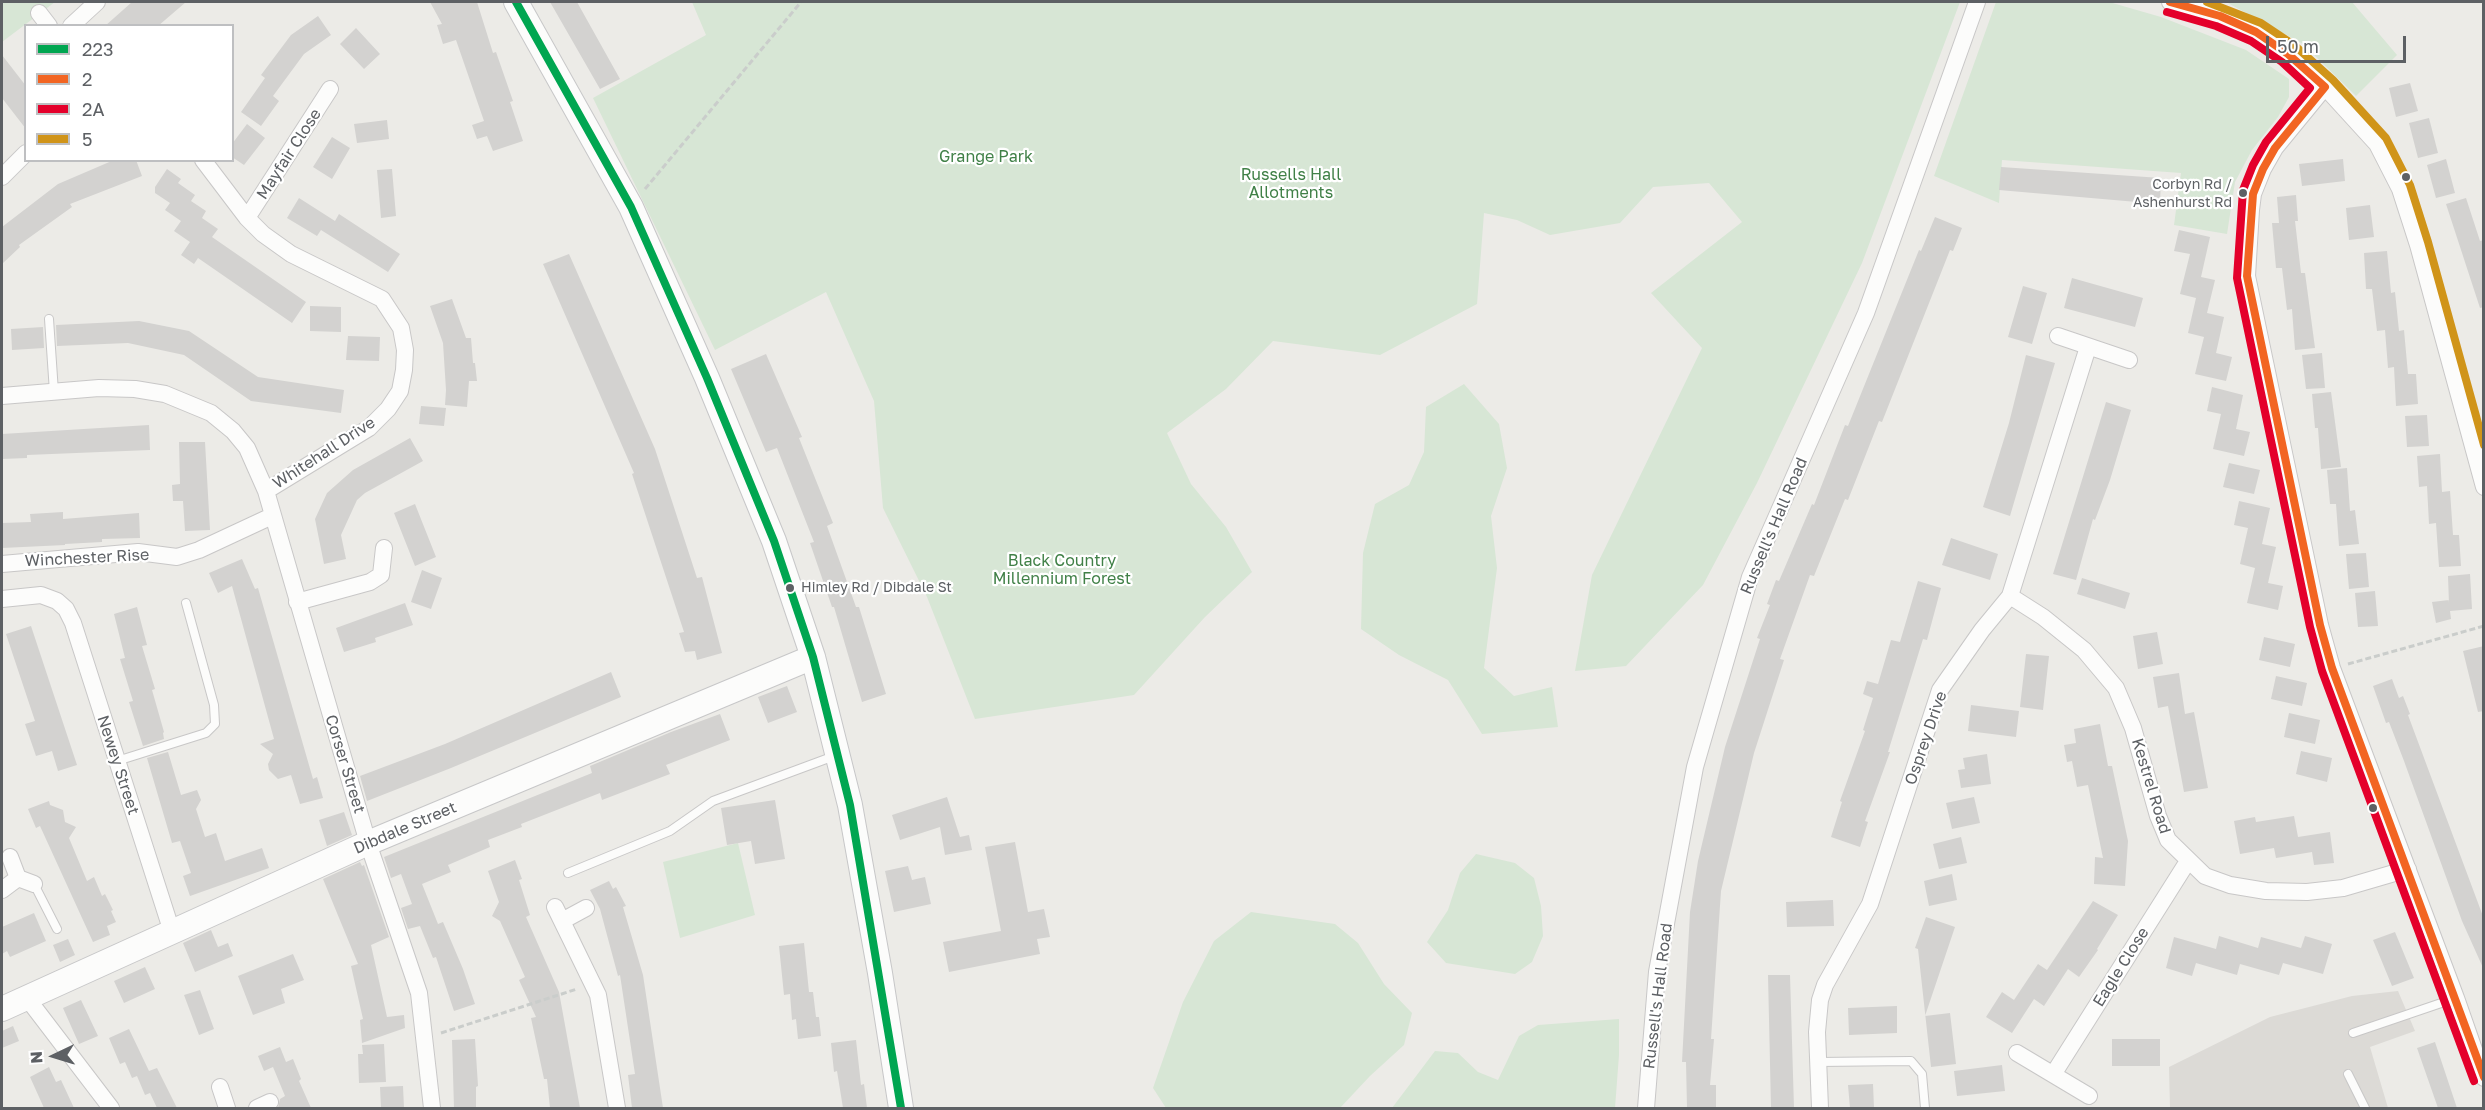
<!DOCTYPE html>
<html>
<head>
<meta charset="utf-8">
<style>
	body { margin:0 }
	#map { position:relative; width:2485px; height:1110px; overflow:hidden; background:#ecebe7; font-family:"Golos Text",sans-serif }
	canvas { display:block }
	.frame { position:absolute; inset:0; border:3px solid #5d6064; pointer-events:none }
	.legend { position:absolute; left:24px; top:24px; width:210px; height:138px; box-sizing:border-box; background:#fff; border:2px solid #bebfc1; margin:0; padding:8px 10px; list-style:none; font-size:18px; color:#5d6064 }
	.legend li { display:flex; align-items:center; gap:12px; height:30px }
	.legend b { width:30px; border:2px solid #bebfc1 }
	.north { position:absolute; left:24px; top:1026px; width:60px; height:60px; -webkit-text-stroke:4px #fff; paint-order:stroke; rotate:266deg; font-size:16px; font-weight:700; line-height:24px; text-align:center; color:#5d6064 }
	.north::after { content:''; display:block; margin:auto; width:21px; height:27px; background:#5d6064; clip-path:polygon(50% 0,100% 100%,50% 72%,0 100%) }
	.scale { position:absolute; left:2266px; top:36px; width:140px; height:27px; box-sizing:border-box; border:3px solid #5d6064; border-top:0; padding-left:8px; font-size:18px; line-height:21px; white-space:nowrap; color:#5d6064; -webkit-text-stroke:4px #fff; paint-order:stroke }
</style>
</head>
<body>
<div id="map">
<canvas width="2485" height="1110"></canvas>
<div class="frame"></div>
<ul class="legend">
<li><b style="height:8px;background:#00a651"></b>223</li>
<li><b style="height:8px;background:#f26522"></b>2</li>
<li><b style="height:8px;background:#e4002b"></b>2A</li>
<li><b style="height:8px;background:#d09419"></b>5</li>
</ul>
<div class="north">N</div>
<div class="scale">50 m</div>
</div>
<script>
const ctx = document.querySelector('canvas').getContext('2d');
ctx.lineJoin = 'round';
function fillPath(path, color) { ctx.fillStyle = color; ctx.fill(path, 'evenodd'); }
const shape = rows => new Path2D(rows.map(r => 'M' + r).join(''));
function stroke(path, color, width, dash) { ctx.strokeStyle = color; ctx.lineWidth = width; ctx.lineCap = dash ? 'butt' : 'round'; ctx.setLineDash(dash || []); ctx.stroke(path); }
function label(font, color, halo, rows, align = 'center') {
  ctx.font = font + ' "Golos Text",sans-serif'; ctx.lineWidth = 4.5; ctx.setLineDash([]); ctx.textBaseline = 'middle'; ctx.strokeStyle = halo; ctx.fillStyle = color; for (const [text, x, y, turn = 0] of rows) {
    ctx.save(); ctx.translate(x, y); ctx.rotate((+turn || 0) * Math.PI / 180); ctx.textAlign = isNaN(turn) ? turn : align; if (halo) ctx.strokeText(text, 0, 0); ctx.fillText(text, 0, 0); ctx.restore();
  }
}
fillPath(shape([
	[2398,991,2415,1031,2370,1047,2388,1108,2170,1108,2169,1067,2270,1017,2352,996]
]), '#dcdad6');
fillPath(shape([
	[2,2,55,2,2,42],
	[692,2,1960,2,1862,263,1757,483,1703,585,1626,666,1575,671,1592,575,1702,348,1651,293,1742,222,1709,183,1653,187,1620,223,1550,235,1517,220,1484,213,1477,304,1380,355,1273,341,1226,389,1167,433,1191,484,1226,527,1252,572,1205,617,1134,695,975,719,927,597,883,508,874,401,826,292,715,350,593,98,706,35],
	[1996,2,2109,2,2161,17,2246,50,2289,79,2289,97,2278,117,2252,150,2235,182,2227,234,2174,225,2181,173,2002,160,1999,203,1934,176],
	[2226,2,2352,2,2397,55,2356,96,2303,44],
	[1464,384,1499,424,1507,468,1491,516,1497,568,1484,668,1514,696,1552,687,1558,727,1482,734,1448,680,1399,655,1361,629,1363,553,1375,504,1409,485,1424,452,1426,407],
	[738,843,755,915,680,938,663,862],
	[1476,854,1515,863,1534,878,1541,906,1543,936,1532,962,1515,974,1446,963,1427,942,1448,910,1460,873],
	[1251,912,1335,924,1358,943,1384,984,1412,1013,1404,1045,1370,1076,1340,1108,1166,1108,1153,1088,1183,1002,1214,941],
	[1619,1019,1619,1055,1615,1108,1392,1108,1435,1051,1458,1053,1478,1072,1498,1080,1519,1036,1538,1025]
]), '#d7e6d5');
fillPath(shape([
	[132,2,186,2,158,26,105,26],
	[430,2,477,2,493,53,496,52,513,101,510,102,523,141,493,151,487,136,477,139,472,125,484,121,456,40,443,44,437,25,442,24],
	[550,2,577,2,620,79,600,89],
	[318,16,331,35,304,54,273,96,279,101,261,126,241,112,265,78,261,75,291,35],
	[356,28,380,54,364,69,340,44],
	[2,55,26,86,26,129,2,98],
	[2410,83,2418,111,2396,117,2389,88],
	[2429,118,2438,153,2418,158,2409,123],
	[387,120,389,139,357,143,354,124],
	[247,124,265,138,244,165,232,157,232,144],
	[332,137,350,148,332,179,313,167],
	[2343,159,2345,181,2302,186,2299,164],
	[2446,159,2455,193,2436,198,2427,165],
	[114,160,136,160,142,176,70,204,72,207,19,245,20,247,2,264,2,227,58,184],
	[2001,167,2161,178,2160,204,1999,190],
	[167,169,181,179,178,183,195,195,191,201,206,211,202,218,218,229,212,237,306,302,292,323,198,258,194,264,181,255,190,242,174,231,181,221,165,210,170,203,155,193,155,187],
	[392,169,396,216,381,218,377,170],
	[2296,195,2298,221,2295,221,2301,273,2305,273,2315,348,2295,350,2292,309,2287,310,2282,268,2276,268,2272,223,2279,223,2277,197],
	[299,198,335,221,339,214,400,254,388,272,321,230,317,236,287,218],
	[2466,198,2480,241,2484,240,2484,307,2480,308,2446,204],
	[2370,205,2374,237,2349,240,2346,208],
	[1935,217,1962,228,1953,251,1950,250,1882,422,1879,421,1848,500,1845,499,1814,576,1810,575,1780,659,1784,660,1754,753,1721,891,1711,1039,1714,1039,1710,1085,1716,1085,1716,1108,1687,1108,1686,1062,1682,1062,1690,912,1698,861,1725,747,1760,639,1757,638,1770,605,1767,604,1776,580,1779,581,1812,504,1814,505,1845,425,1848,426,1919,250,1921,251],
	[2179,230,2210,237,2201,277,2215,280,2207,313,2224,317,2216,353,2232,357,2226,381,2195,374,2204,337,2188,333,2196,298,2180,294,2190,254,2174,251],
	[2387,251,2391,293,2395,292,2399,331,2404,330,2408,374,2416,374,2418,404,2396,406,2394,367,2388,368,2385,330,2377,331,2372,289,2366,289,2364,253],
	[569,254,655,449,697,578,702,577,722,653,697,660,695,651,685,652,679,633,684,632,632,474,634,473,543,264],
	[2072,278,2143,298,2135,327,2064,308],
	[2023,286,2047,293,2032,344,2008,337],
	[452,299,466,338,471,338,473,363,475,363,477,381,469,381,467,407,445,405,446,390,443,343,430,306],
	[310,306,341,307,341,332,310,331],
	[139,321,189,331,258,377,344,390,341,413,251,401,184,355,128,343,57,346,56,325],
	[43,327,44,348,12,350,11,329],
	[348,336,380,337,379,361,346,360],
	[2322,353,2325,388,2306,389,2302,355],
	[766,354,802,437,799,438,833,523,827,526,856,607,859,607,886,694,862,702,834,607,832,607,810,543,814,542,777,448,766,452,731,369],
	[2026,355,2055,363,2010,516,1983,507,2009,423],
	[2212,387,2243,395,2236,429,2250,432,2244,456,2213,449,2221,414,2207,411],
	[2331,392,2341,467,2321,469,2318,428,2315,428,2312,394],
	[2106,402,2131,410,2110,480,2095,520,2093,519,2076,580,2053,574],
	[421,406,446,408,444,426,419,424],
	[2427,415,2429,446,2407,447,2405,416],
	[149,425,150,450,27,455,27,458,2,459,2,434],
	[410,438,423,461,365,493,357,500,341,535,346,559,324,564,315,519,327,493,353,470],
	[179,442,205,442,210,530,185,531,183,501,173,501,172,485,180,484],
	[2440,454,2442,492,2450,491,2453,535,2459,535,2461,566,2439,567,2436,523,2429,524,2427,486,2419,487,2417,456],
	[2229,463,2260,470,2254,494,2223,487],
	[2347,468,2350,511,2355,510,2359,544,2339,546,2336,504,2330,504,2327,470],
	[2239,501,2270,508,2262,544,2276,547,2268,583,2283,586,2278,610,2247,603,2255,568,2240,564,2248,528,2234,525],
	[415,504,436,557,415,566,394,513],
	[63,512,63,519,139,513,140,538,102,539,102,542,65,544,65,545,2,548,2,523,31,522,30,514],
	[1951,538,1998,554,1990,580,1942,565],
	[2366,553,2369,587,2349,589,2346,554],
	[242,559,255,589,258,588,313,779,317,777,323,798,300,804,291,775,278,779,269,770,268,764,273,754,260,744,274,739,232,586,218,593,209,573],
	[422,570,442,578,431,609,411,602],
	[2470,574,2472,609,2450,611,2451,619,2436,623,2432,602,2449,600,2449,604,2448,576],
	[2082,578,2130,593,2125,609,2077,594],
	[1918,581,1941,588,1927,640,1923,639,1888,752,1890,752,1865,821,1868,822,1860,847,1831,837,1842,802,1840,801,1865,731,1863,730,1873,698,1863,694,1867,681,1878,684,1891,640,1900,642],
	[2375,591,2378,626,2358,627,2355,593],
	[405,603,413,625,375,638,376,642,344,652,336,628],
	[137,607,147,645,142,646,155,689,152,690,164,732,163,733,164,739,143,746,129,702,133,701,120,659,125,658,114,614],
	[31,626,77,765,58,771,52,751,36,756,25,724,35,721,6,634],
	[2157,632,2163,664,2138,669,2133,636],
	[2264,637,2295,644,2290,667,2259,660],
	[2484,646,2484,711,2478,712,2463,651],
	[2026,654,2049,656,2043,710,2020,707],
	[611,672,621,697,451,768,367,801,360,776,445,744],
	[2179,673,2185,714,2194,712,2208,788,2184,792,2168,706,2158,708,2153,677],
	[2276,676,2307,683,2302,706,2271,699],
	[2392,679,2399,698,2403,696,2410,714,2408,715,2484,919,2484,970,2462,921,2404,761,2389,722,2386,723,2373,686],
	[787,686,797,712,768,723,758,697],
	[1971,705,2019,711,2016,737,1968,731],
	[2289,713,2320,720,2315,744,2284,737],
	[720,714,730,740,666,765,670,774,602,800,600,793,521,824,522,827,488,840,490,847,448,865,451,872,422,884,438,924,443,922,463,969,475,1004,454,1011,436,957,433,958,420,926,408,929,401,908,412,904,401,874,391,878,384,857,592,773,590,766,671,732],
	[2100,724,2108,766,2112,766,2128,841,2125,886,2094,884,2095,857,2103,858,2088,785,2077,787,2072,761,2067,762,2064,745,2076,743,2074,729],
	[2301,751,2332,758,2327,782,2296,774],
	[168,752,181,795,197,790,201,800,196,809,205,837,216,833,225,861,262,848,269,868,190,896,183,876,191,873,180,841,172,843,147,758],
	[1987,754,1991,784,1961,788,1958,770,1965,769,1963,758],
	[947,797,960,837,969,835,972,850,945,855,940,827,900,840,892,815],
	[1974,797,1980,823,1952,829,1946,803],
	[775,800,785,859,755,864,751,841,727,845,721,808],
	[49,801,50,805,63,810,65,822,76,827,69,838,87,881,94,877,102,896,105,894,113,910,111,911,116,922,107,926,110,935,93,942,40,826,36,828,28,809],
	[344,812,352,835,327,846,319,820],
	[2294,816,2298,837,2330,832,2334,863,2314,865,2312,852,2276,858,2274,848,2240,854,2234,821,2255,817,2256,822],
	[1961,837,1967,863,1939,869,1933,844],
	[1015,842,1028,912,1044,909,1050,937,1037,939,1040,954,949,972,943,942,1001,931,985,847],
	[515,860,522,879,519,880,530,915,526,917,559,992,580,1108,550,1108,547,1079,544,1079,531,1018,536,1017,519,980,525,977,500,921,492,916,499,902,488,871],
	[360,862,362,866,364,865,389,937,371,945,387,1017,404,1015,405,1028,362,1043,360,1020,363,1019,351,966,358,964,323,879],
	[908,866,912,880,925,877,931,904,894,912,885,871],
	[1952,874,1957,900,1929,906,1924,881],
	[609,881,613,889,616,887,626,906,623,907,643,975,663,1108,632,1108,628,1075,635,1074,620,975,618,976,600,909,590,890],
	[1833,900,1834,926,1787,927,1786,902],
	[2093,901,2118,915,2097,949,2098,950,2079,977,2068,969,2044,1006,2034,999,2012,1033,1986,1017,2002,992,2014,1000,2038,964,2047,970],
	[34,913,46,941,10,957,7,951,2,954,2,927],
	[1926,917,1955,927,1925,1016,1950,1013,1956,1064,1931,1067,1918,949,1915,948],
	[211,930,218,947,228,943,233,956,195,972,183,943],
	[2395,932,2414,978,2392,986,2373,940],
	[2219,936,2258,948,2261,937,2301,948,2305,936,2332,944,2323,974,2283,963,2279,975,2240,964,2237,975,2196,963,2192,976,2166,968,2174,937,2216,949],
	[68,939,75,955,60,962,53,945],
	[804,943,809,992,813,992,816,1017,819,1017,821,1036,798,1039,796,1019,792,1020,790,994,784,995,779,946],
	[293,954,304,980,281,989,285,1003,253,1015,238,976],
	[145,967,155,989,124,1003,114,981],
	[1768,975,1790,975,1794,1108,1771,1108],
	[200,990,214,1029,199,1035,184,995],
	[81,1000,98,1036,79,1044,63,1008],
	[1897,1006,1897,1033,1849,1035,1848,1008],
	[13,1026,19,1041,2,1048,2,1031],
	[129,1029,149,1071,157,1068,177,1108,157,1108,150,1093,145,1095,137,1076,132,1078,125,1062,120,1064,109,1038],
	[475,1039,478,1086,476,1087,476,1108,454,1108,452,1040],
	[2112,1039,2160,1039,2160,1066,2112,1066],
	[856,1040,861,1085,864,1084,867,1108,843,1108,837,1071,834,1072,831,1043],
	[2435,1042,2457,1108,2438,1108,2417,1048],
	[384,1044,386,1082,359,1083,358,1054,363,1054,362,1045],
	[280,1047,286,1062,293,1059,301,1079,299,1081,311,1108,278,1108,280,1099,285,1096,273,1067,264,1071,258,1056],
	[2002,1065,2005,1091,1957,1096,1954,1071],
	[49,1067,56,1082,61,1080,74,1108,44,1108,30,1077],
	[1873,1084,1874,1108,1850,1108,1848,1085],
	[403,1086,404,1108,381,1108,380,1087]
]), '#d3d2d0');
const lane = shape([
	[49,319,54,392],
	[117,761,206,733,215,724,214,705,186,603],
	[568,873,670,831,713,801,837,755],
	[34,884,57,929],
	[2353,1033,2456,998],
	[1818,1062,1911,1061,1922,1074,1925,1108],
	[2348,1074,2365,1108]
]);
const street = shape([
	[2170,2,2220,16,2256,32,2288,54,2325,87,2377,144,2400,189,2418,245,2484,487],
	[39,13,49,26],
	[71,26,97,2],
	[2325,87,2275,148,2263,169,2253,194,2251,210,2247,276,2320,625,2332,668,2456,998,2484,1078],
	[203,160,247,218,263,234,291,254,382,299,401,328,405,350,404,370,400,391,388,409,369,428,266,491],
	[2,177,26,153],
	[247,218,330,89],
	[2058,336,2129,360],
	[2,396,99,388,135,389,165,394,211,413,233,431,247,448,266,491,368,843,419,993,432,1108],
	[2,564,138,552,177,557,199,550,272,516],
	[2010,596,2043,617,2084,650,2116,688,2133,728,2158,816,2168,840,2205,876,2230,885,2266,891,2307,892,2343,888,2408,869],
	[2,599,41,595,57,601,66,609,73,623,172,932],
	[297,602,370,582,381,575,384,548],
	[10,857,18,878,34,884],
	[2,890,18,878],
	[555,907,598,995,617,1108],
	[562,921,586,908],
	[27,998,111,1108],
	[2017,1053,2089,1096],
	[2054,1073,2188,861],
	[220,1087,227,1108],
	[257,1108,270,1102],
	[1646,1108,1657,972,1695,767,1750,577,1866,313,1977,2],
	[1820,1108,1817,1032,1820,1000,1825,985,1870,904,1940,690,1982,630,2010,596,2088,347]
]);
const secondary = shape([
	[516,2,631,207,707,378,774,541,813,657,850,805,880,973,901,1108],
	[2,1009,368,843,813,657]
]);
stroke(lane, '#c8c7c7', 10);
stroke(street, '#c8c7c7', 18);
stroke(secondary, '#c7c7c8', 26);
stroke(shape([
	[645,189,801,2],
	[2348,664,2484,626],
	[441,1033,577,989]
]), '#cacdcb', 3, [6, 3]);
stroke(lane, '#fcfcfb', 8);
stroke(street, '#fcfcfb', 16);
stroke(secondary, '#fcfcfb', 24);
stroke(shape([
	[516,2,631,207,707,378,774,541,813,657,850,805,901,1108]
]), '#00a651', 8);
stroke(shape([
	[2170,2,2220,16,2256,32,2288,54,2325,87,2275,148,2263,169,2253,194,2247,276,2320,625,2332,668,2484,1077]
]), '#f26522', 8);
stroke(shape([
	[2167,12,2216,26,2251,41,2282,62,2310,88,2266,142,2253,165,2243,190,2237,278,2310,627,2322,671,2474,1081]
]), '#e4002b', 8);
stroke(shape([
	[2207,2,2261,23,2294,45,2333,80,2386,138,2410,185,2428,242,2484,445]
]), '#d09419', 8);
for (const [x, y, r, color] of [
	[2406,177,5,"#5d6064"],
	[2243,193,5,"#5d6064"],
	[790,588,5,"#5d6064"],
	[2373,808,5,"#5d6064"]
]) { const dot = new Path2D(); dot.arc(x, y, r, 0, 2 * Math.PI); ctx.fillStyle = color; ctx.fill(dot); stroke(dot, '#fff', 2); }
label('14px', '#5d6064', '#fff', [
	["Corbyn Rd /",2232,185],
	["Ashenhurst Rd",2232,203],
	["Himley Rd / Dibdale St",801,588,"left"]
], 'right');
label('16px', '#5d6064', '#fff', [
	["Mayfair Close",289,154,-57],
	["Whitehall Drive",324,453,-33],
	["Russell's Hall Road",1774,526,-67],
	["Winchester Rise",87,558,-3],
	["Osprey Drive",1926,738,-71],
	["Corser Street",345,764,73],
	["Newey Street",118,765,72],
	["Kestrel Road",2151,786,73],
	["Dibdale Street",405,828,-23],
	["Eagle Close",2121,967,-58],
	["Russell's Hall Road",1658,996,-83]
]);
label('16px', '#408047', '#fff', [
	["Grange Park",986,157],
	["Russells Hall",1291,175],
	["Allotments",1291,193],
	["Black Country",1062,561],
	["Millennium Forest",1062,579]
]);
</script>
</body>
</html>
